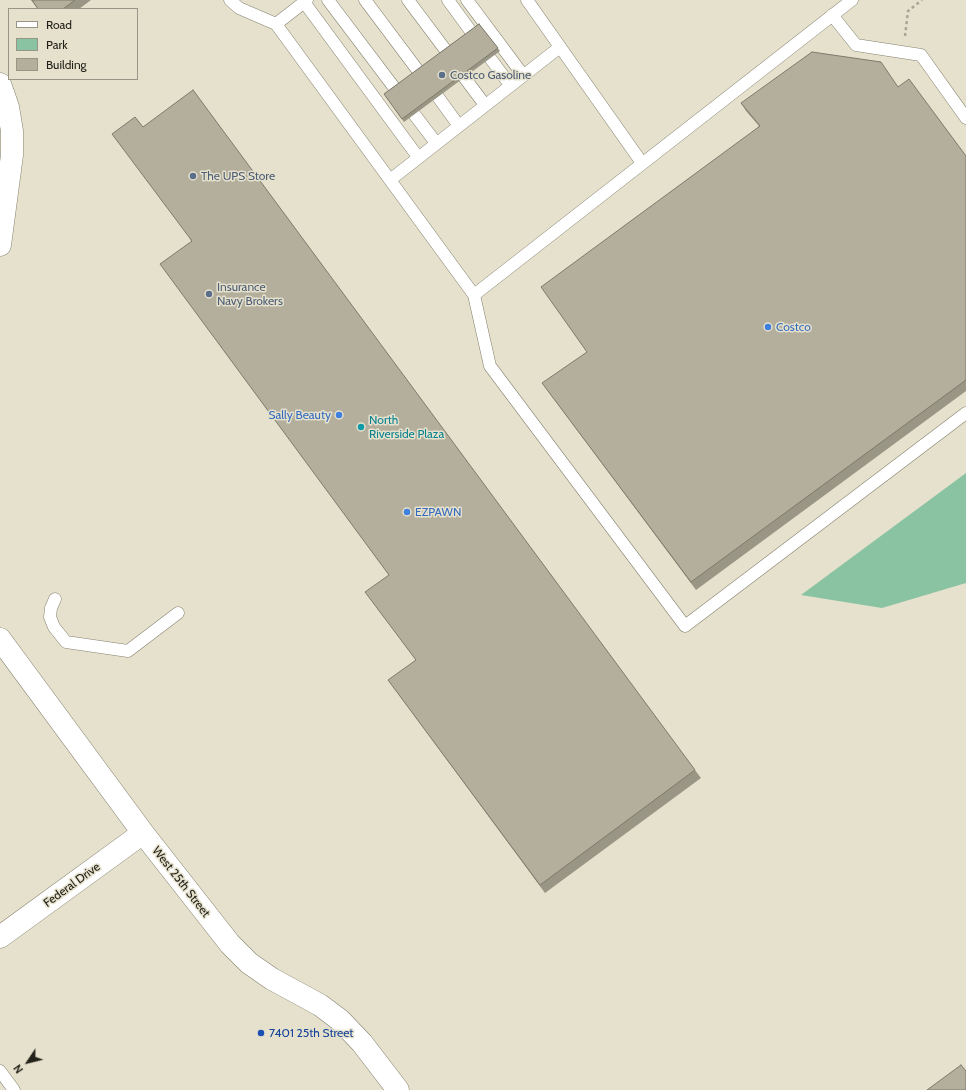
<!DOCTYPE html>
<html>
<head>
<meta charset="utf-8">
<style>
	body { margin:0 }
	#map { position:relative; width:966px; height:1090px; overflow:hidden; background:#e5e1cd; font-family:Cabin,sans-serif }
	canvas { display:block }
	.legend { position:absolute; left:8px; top:8px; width:130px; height:72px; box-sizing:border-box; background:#e5e1cd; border:1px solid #979585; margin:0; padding:5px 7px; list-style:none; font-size:12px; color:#23221a }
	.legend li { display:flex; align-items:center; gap:8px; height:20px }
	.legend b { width:20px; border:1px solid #979585 }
	.north { position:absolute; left:8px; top:1042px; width:40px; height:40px; -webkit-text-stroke:3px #e5e1cd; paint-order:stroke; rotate:235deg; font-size:11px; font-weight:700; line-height:16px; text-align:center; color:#23221a }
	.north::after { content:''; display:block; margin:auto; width:14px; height:18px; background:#23221a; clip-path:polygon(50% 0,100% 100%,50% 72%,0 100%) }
</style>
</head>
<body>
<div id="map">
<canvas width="966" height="1090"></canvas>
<ul class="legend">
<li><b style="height:5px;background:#fff"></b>Road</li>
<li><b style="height:11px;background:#8ac3a2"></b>Park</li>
<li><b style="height:11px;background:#b3af9c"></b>Building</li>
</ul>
<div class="north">N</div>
</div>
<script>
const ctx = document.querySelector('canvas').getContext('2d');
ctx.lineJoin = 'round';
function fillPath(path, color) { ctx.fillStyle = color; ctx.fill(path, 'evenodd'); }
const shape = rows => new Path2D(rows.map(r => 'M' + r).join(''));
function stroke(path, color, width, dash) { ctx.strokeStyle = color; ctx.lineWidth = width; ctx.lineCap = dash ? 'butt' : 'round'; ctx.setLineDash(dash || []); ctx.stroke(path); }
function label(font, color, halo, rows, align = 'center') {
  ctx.font = font + ' Cabin,sans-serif'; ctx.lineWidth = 3; ctx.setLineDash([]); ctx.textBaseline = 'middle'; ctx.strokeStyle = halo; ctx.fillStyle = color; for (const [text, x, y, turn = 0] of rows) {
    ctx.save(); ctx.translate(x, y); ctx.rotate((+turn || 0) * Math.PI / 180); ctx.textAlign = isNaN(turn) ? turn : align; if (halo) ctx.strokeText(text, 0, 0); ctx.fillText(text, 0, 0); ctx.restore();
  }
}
fillPath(shape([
	[966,473,966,583,882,608,801,595]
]), '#8ac3a2');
const lane = shape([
	[230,0,239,8,276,24],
	[307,0,276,24,474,295,852,0],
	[328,0,396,90],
	[365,0,419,72],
	[408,0,447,52],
	[448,0,472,33],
	[467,0,523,75],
	[527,0,642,163],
	[304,2,418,157],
	[832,15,856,45,921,55,966,118],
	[490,58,510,85],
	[464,77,485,105],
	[438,97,459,126],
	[414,114,436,143],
	[390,180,560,47],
	[474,295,490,366,685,626,966,413],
	[55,599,51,608,50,617,54,627,66,642,128,651,178,613],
	[0,1071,14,1090]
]);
const street = shape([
	[0,84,8,107,12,131,12,155,0,245],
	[0,639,143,833,230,944,249,963,272,979,320,1005,340,1020,362,1043,398,1090],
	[0,937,143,833]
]);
stroke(lane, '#85816f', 13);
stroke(street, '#85816f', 23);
stroke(shape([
	[905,36,908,11,922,0]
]), '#a8a594', 2.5, [3, 3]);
stroke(lane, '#fff', 12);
stroke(street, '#fff', 22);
fillPath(shape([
	[31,0,91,0,79,9,38,9],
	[479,24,500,51,404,122,384,94],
	[898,87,966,156,966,391,696,590,548,391,587,352,759,126,746,111,741,103],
	[143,127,695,770,701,778,545,893,394,688,416,660,389,575,191,241]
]), '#9a9686');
const building = shape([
	[32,0,75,0,63,9,38,9,32,0],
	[479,24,498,48,402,119,384,94,479,24],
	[812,52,881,62,898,87,909,79,966,156,966,380,691,582,542,383,587,352,541,287,760,126,741,103,812,52],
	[193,90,695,770,540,885,388,680,416,660,365,592,389,575,160,264,192,241,112,134,135,117,143,127,193,90],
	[961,1065,966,1071,966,1090,927,1090,961,1065]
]);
fillPath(building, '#b3af9c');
stroke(building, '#7d7a6d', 1);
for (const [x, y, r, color] of [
	[442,75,4,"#5c6f8a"],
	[193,176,4,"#5c6f8a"],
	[209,294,4,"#5c6f8a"],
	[768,327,4,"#3f7fe0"],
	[339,415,4,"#3f7fe0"],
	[361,427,4,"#0f9aa8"],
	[407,512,4,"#3f7fe0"],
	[261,1033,4,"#1a4fb4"]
]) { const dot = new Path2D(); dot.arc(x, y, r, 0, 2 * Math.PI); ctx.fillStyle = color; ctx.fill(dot); stroke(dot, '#e5e1cd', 1.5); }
label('12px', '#4e5e75', '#e5e1cd', [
	["Costco Gasoline",450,75],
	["The UPS Store",201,176],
	["Insurance",217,287],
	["Navy Brokers",217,301]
], 'left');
label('12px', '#366cbe', '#e5e1cd', [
	["Costco",776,327],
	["Sally Beauty",331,415,"right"],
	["EZPAWN",415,512]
], 'left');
label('12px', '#0d838f', '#e5e1cd', [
	["North",369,420],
	["Riverside Plaza",369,434]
], 'left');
label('12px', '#23221a', '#e5e1cd', [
	["West 25th Street",181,882,52],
	["Federal Drive",72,885,-36]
]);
label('12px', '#164399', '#e5e1cd', [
	["7401 25th Street",269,1033]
], 'left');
</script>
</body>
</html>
